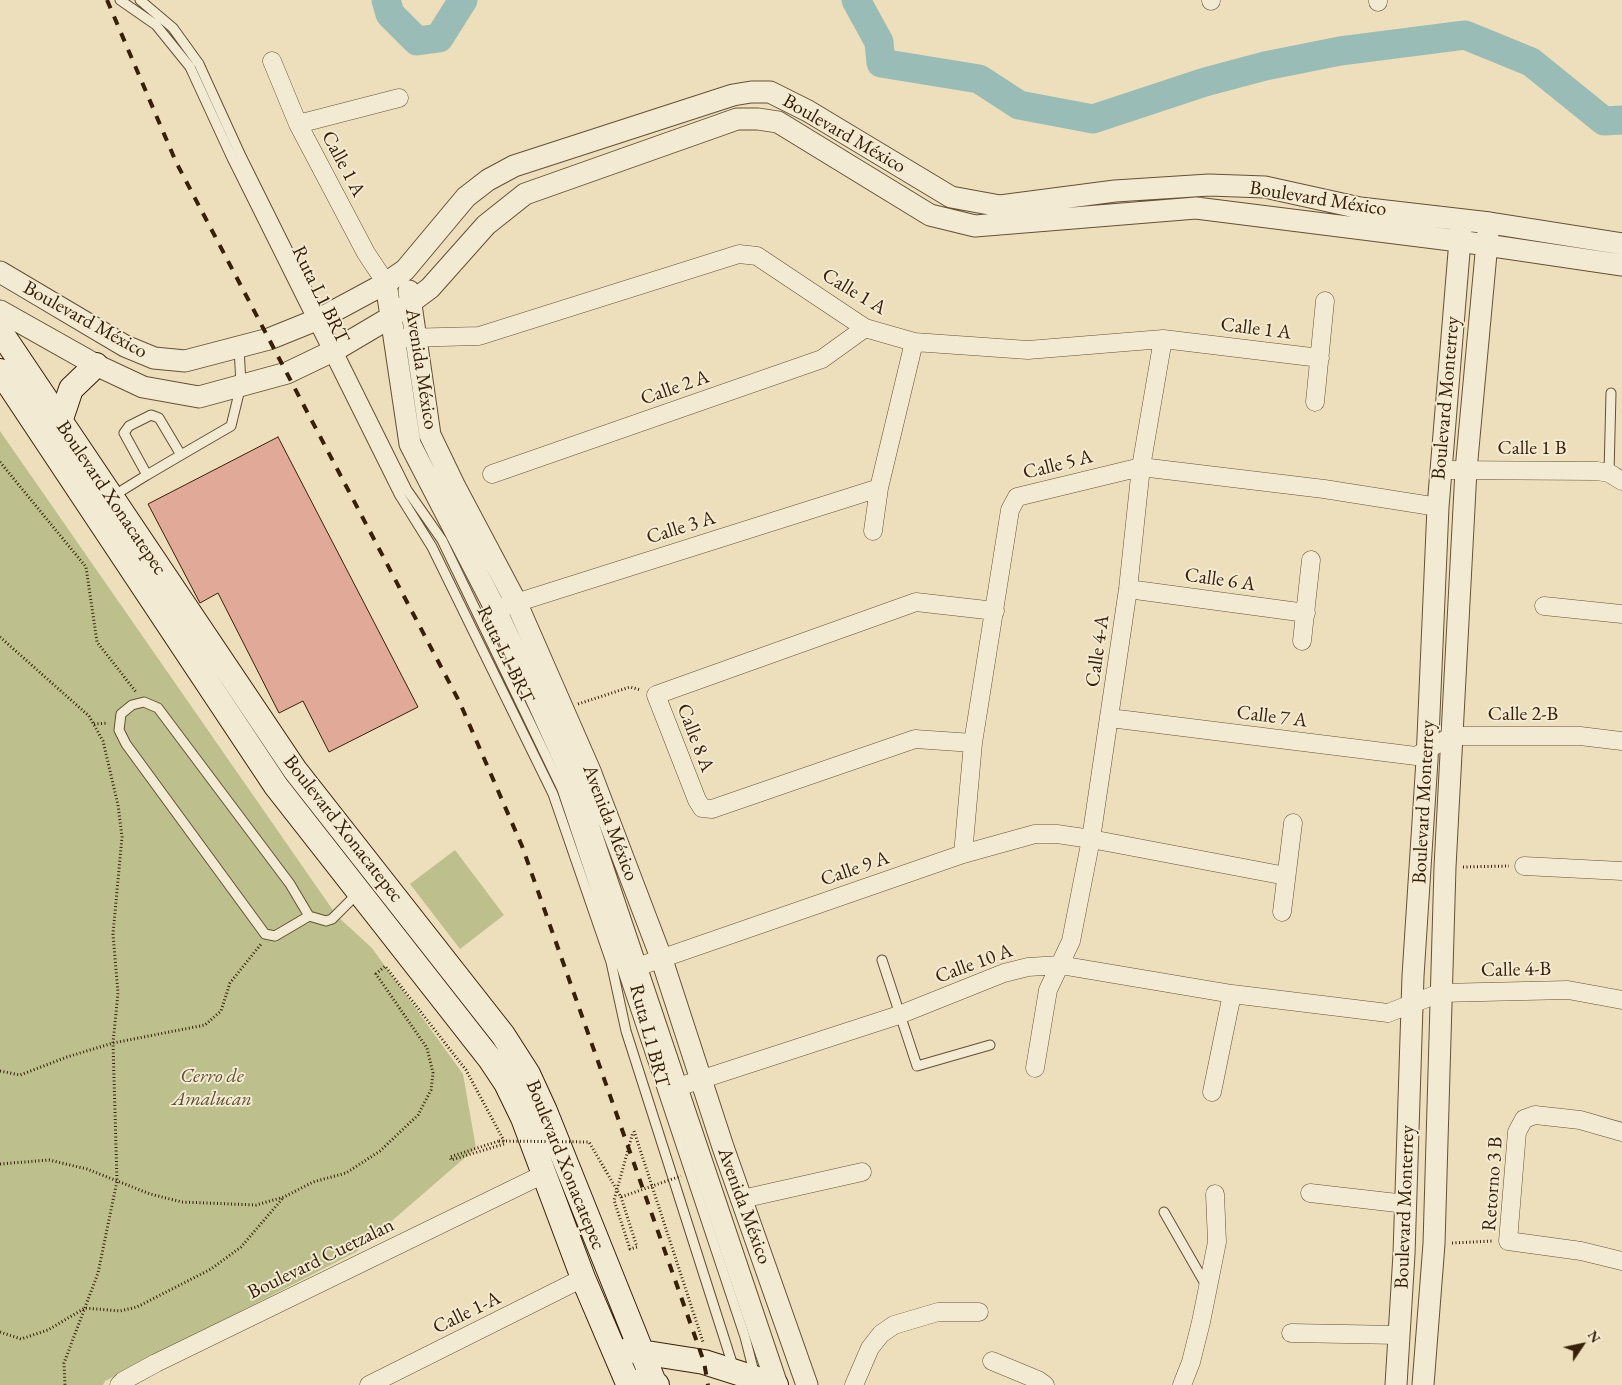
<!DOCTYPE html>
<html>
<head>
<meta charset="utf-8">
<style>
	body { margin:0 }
	#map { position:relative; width:1622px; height:1385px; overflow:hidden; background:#eddfbc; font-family:"EB Garamond",serif }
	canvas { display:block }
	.north { position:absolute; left:1557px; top:1320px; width:50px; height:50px; -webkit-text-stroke:4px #f3ead3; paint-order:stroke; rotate:56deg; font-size:14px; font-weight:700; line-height:20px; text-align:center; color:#382008 }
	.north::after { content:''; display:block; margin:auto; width:18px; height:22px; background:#382008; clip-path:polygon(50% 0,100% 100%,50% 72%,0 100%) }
</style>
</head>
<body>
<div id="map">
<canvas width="1622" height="1385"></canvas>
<div class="north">N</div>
</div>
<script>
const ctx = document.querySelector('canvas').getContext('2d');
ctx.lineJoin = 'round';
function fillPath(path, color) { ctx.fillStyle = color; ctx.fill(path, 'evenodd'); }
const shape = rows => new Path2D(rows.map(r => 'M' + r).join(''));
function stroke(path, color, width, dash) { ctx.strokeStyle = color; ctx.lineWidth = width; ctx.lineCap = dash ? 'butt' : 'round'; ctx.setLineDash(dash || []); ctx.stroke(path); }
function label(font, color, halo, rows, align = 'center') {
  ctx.font = font + ' "EB Garamond",serif'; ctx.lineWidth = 4; ctx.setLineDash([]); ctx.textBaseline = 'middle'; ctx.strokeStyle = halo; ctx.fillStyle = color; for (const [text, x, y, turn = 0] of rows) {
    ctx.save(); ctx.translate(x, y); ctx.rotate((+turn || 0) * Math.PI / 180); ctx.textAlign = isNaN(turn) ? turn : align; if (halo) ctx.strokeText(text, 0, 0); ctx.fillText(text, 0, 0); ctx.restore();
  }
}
fillPath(shape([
	[0,431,337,916,372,948,463,1074,476,1148,356,1252,105,1381,103,1385,0,1385],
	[455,850,504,915,460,949,410,884]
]), '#bdc08d');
stroke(shape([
	[386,0,390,14,417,41,439,38,463,0],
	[856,0,879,42,881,63,979,79,1019,105,1093,119,1205,82,1265,66,1340,51,1465,35,1531,62,1604,121,1622,120]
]), '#9abcb6', 29);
const building = shape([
	[278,437,418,707,329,752,303,701,279,713,218,593,200,603,148,504,278,437]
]);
fillPath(building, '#e1aa98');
stroke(building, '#382008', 1);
const service = shape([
	[120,0,156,25,190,67,232,158,399,494,432,547,553,794,611,962,626,1031,734,1369],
	[140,0,173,28,199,64,241,156,407,490,442,540,562,789,745,1337,755,1376],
	[181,455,159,418,151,415,129,426,124,433,147,475,181,455,231,426,241,385,239,347],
	[1609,473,1611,393],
	[113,496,147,475],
	[309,916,275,936,265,934,126,744,119,730,121,714,132,705,144,702,158,708,290,884,309,916,326,921,332,919,359,892],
	[882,960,917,1066,990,1045],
	[1164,1212,1207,1287]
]);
const minor = shape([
	[1211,1,1211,0],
	[1378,2,1378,0],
	[272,61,298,124,366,253,386,283],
	[298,124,399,98],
	[404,338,479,336,739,254,757,256,865,328,914,342,1028,350,1163,339,1320,358],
	[1315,402,1325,301],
	[1440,470,1597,471,1609,473,1622,481],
	[492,474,822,359,865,328],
	[873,531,879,488,914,342],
	[1128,589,1306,613],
	[1544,606,1622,614],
	[503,607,879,488],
	[1302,641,1311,560],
	[1110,718,1416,756,1452,736,1580,736,1622,741],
	[973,743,915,739,712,809,702,808,697,800,656,695,916,602,995,611],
	[963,854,973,743,1010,510,1017,497,1141,467,1324,489,1438,507],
	[1524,866,1622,871],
	[1282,912,1293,823],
	[637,967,963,854,1035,834,1057,834,1091,839,1286,876],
	[1035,1068,1048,990,1071,941,1091,839,1128,589,1141,467,1163,339],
	[678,1087,899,1015,1004,973,1028,967,1060,965,1232,994,1388,1013,1440,993,1568,990,1622,1000],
	[1212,1092,1232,994],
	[1622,1132,1580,1120,1535,1115,1524,1119,1517,1132,1508,1241,1581,1251,1622,1261],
	[1310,1193,1406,1204],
	[742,1199,862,1172],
	[1291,1333,1399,1335],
	[992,1361,1038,1380,1045,1385],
	[119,1385,123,1381,156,1363,544,1174],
	[369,1385,583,1278],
	[854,1385,870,1348,881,1334,894,1325,938,1312,979,1312],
	[1182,1385,1191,1362,1201,1322,1217,1242,1215,1194]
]);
const tertiary = shape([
	[0,272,125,346,154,358,185,361,269,339,321,318,386,283,405,270,466,197,488,180,514,166,733,95,751,92,770,92,808,111,951,197,1000,206,1115,191,1209,185,1265,187,1360,208,1490,223,1622,244],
	[386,283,410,444,496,610,572,777,777,1385],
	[409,291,430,435,455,487,516,602,590,771,662,960,723,1147,807,1385],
	[0,311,96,365,143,387,199,397,287,373,337,349,391,317,430,288,486,225,525,194,737,119,758,119,778,122,930,215,975,226,1196,208,1459,241,1622,265],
	[1396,1385,1404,1254,1413,976,1427,760,1438,507,1461,228],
	[1423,1385,1434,1244,1445,867,1466,470,1488,232]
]);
const secondary = shape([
	[0,331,295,770,503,1035,528,1074,545,1111,655,1385],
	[0,371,276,786,490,1059,506,1083,523,1118,583,1278,627,1381,657,1385],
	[60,422,71,389,96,365],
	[628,1350,704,1362,776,1385]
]);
stroke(service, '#655035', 11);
stroke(minor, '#655035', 19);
stroke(tertiary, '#655035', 23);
stroke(secondary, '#382008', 26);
stroke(shape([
	[0,462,86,567,97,642,136,692],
	[0,637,89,716,103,741,118,805,122,837,113,934,118,993,113,1043,117,1181,98,1273,64,1363,65,1385],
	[578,704,630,687,641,690],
	[94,724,108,723],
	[1463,867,1509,866],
	[0,1071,20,1075,67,1057,113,1043,205,1025,221,1011,230,983,261,944],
	[634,1131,703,1342],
	[0,1164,49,1160,87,1169,150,1194,182,1202,256,1205,284,1197,313,1182,346,1173,380,1151,418,1115,431,1090,433,1073,427,1048,376,974,385,966,466,1070,503,1139,504,1144,451,1160,450,1157,499,1141],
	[621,1197,637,1247,630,1249,614,1200,633,1132],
	[1452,1243,1493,1241],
	[0,1332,21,1339,48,1330,85,1308,120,1311,137,1307,211,1269,241,1247,283,1198]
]), '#382008', 3, [1, 2.5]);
stroke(service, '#f3ead3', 9);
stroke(minor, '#f3ead3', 18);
stroke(tertiary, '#f3ead3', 21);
stroke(secondary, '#f3ead3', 24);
stroke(shape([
	[107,0,176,162,460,703,522,846,704,1362,708,1385]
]), '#382008', 4, [9, 9]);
stroke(shape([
	[499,1141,589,1142,621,1197,681,1176]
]), '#382008', 3, [1, 2.5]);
label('20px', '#382008', '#f3ead3', [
	["Boulevard México",844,134,30],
	["Calle 1 A",343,164,62],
	["Boulevard México",1318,199,9],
	["Calle 1 A",854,292,31],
	["Ruta L1 BRT",320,295,64],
	["Boulevard México",85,320,29],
	["Calle 1 A",1256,329,7],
	["Avenida México",421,369,81],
	["Calle 2 A",675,388,-19],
	["Boulevard Monterrey",1446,398,-85],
	["Calle 1 B",1532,449],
	["Calle 5 A",1058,465,-14],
	["Boulevard Xonacatepec",111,498,56],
	["Calle 3 A",681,528,-17],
	["Calle 6 A",1220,580,8],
	["Calle 4-A",1098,651,-82],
	["Ruta L1 BRT",505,655,64],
	["Calle 2-B",1523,715],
	["Calle 7 A",1272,717,7],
	["Calle 8 A",695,738,69],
	["Boulevard Monterrey",1424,802,-87],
	["Avenida México",610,823,69],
	["Boulevard Xonacatepec",343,829,52],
	["Calle 9 A",855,869,-19],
	["Calle 10 A",974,964,-20],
	["Calle 4-B",1516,970,-1],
	["Ruta L1 BRT",649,1036,75],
	["Boulevard Xonacatepec",565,1165,68],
	["Retorno 3 B",1493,1184,-86],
	["Avenida México",744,1206,70],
	["Boulevard Monterrey",1405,1207,-88],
	["Boulevard Cuetzalan",321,1259,-26],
	["Calle 1-A",467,1313,-26]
]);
label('italic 20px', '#605030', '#f3ead3', [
	["Cerro de",212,1077],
	["Amalucan",212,1100]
]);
</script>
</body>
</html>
